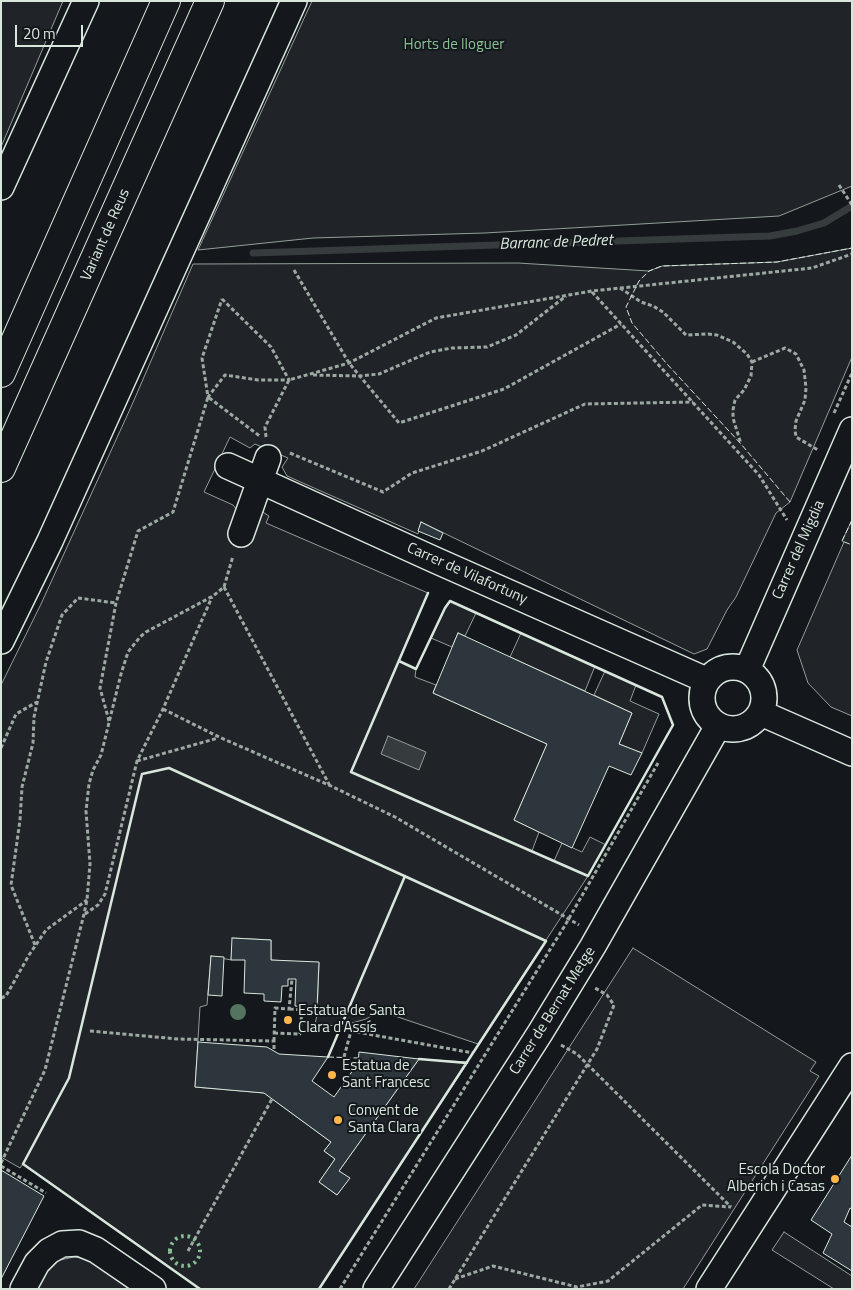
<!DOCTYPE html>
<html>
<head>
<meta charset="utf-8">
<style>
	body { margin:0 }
	#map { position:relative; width:853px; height:1290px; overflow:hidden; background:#14181c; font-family:"Titillium Web",sans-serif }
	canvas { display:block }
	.frame { position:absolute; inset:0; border:2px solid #d8e6dc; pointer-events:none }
	.scale { position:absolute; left:15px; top:25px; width:68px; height:22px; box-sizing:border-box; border:2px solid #d8e6dc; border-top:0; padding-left:6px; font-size:15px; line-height:18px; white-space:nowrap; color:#d8e6dc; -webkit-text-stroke:4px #14181c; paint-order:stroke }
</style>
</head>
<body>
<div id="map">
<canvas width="853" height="1290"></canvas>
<div class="frame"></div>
<div class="scale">20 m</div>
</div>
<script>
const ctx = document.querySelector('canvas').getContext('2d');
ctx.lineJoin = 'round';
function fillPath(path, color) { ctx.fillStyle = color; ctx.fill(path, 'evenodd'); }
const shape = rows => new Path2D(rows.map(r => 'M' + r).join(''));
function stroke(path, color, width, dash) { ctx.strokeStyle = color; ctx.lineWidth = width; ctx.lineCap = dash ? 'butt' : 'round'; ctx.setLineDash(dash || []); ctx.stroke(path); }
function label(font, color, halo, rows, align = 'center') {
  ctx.font = font + ' "Titillium Web",sans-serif'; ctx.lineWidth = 4; ctx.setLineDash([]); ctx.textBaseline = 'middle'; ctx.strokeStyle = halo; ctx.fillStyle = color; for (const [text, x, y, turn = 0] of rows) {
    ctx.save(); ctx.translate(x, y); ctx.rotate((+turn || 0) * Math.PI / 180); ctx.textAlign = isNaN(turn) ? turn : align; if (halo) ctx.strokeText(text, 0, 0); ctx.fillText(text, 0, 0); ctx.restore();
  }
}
const green = shape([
	[1,1,63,1,1,147,1,1],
	[312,1,852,1,852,186,779,216,485,233,313,238,198,250,312,1],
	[852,248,852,357,790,502,776,513,736,597,727,610,707,649,694,654,421,522,418,534,287,476,282,467,288,458,255,444,250,448,230,437,204,492,233,505,237,510,261,511,269,516,266,523,428,593,399,661,416,669,415,677,436,685,433,693,547,744,514,820,539,832,532,851,554,861,562,843,582,852,590,837,606,845,588,876,478,1044,380,1011,366,1019,345,1025,318,1026,315,1024,317,1015,319,963,271,960,271,940,233,938,231,960,211,956,207,1005,200,1007,195,1087,264,1093,331,1142,324,1151,335,1159,319,1182,337,1195,349,1178,339,1171,419,1059,468,1062,319,1289,200,1289,23,1164,20,1168,1,1157,1,685,41,604,131,407,193,264,518,263,649,271,662,266,777,262,852,248],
	[852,520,852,716,831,707,808,683,797,650,844,542,842,541,852,520],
	[450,601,476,613,465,636,458,633,452,647,431,638,445,608,450,601],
	[521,633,595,666,585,691,510,657,521,633],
	[605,671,636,685,630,701,659,714,642,753,619,744,632,713,594,695,605,671],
	[633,948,816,1062,810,1071,819,1076,683,1289,414,1289,633,948],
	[784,1232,852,1276,852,1289,834,1289,772,1250,784,1232],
	[74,1257,90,1259,133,1289,35,1289,43,1273,55,1261,74,1257]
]);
fillPath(green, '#202428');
stroke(green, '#939e99', 1);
const water = shape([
	[388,736,426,752,419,770,381,754,388,736]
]);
fillPath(water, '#363b3e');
stroke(water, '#939e99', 1);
stroke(shape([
	[253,253,770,236,797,231,824,223,852,206]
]), '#363b3e', 7);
const building = shape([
	[421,522,443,533,440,540,418,531,421,522],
	[458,633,632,713,619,744,642,753,631,775,609,766,572,848,514,820,547,744,433,693,458,633],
	[232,938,271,940,271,960,319,962,317,1008,295,1006,296,979,288,979,288,986,282,986,281,1002,264,1001,264,994,244,993,245,960,231,960,232,938],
	[211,956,224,957,222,996,208,995,211,956],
	[198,1042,267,1047,279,1054,328,1057,312,1081,334,1097,358,1063,359,1052,419,1059,339,1171,350,1178,337,1195,319,1182,335,1159,324,1151,331,1142,264,1093,195,1087,198,1042],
	[852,1155,852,1209,850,1208,844,1222,852,1227,852,1271,823,1253,832,1234,811,1220,852,1155],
	[1,1170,44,1196,1,1279,1,1170]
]);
fillPath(building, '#2c363c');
stroke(building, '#d8e6dc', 1);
const minor = shape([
	[1,187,86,1],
	[228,466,435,560,706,680],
	[241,534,268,458],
	[1,641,50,541,294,1],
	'702 698a31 31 0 1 1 62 0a31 31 0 1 1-62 0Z',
	[747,670,852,430],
	[761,713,852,753],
	[23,1289,37,1263,49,1251,62,1244,79,1243,96,1250,153,1289],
	[376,1289,540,1033,593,946,718,726],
	[709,1289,852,1066]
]);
const highway = shape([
	[1,373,166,1],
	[1,468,210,1]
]);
stroke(minor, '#d8e6dc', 28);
stroke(highway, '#d8e6dc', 30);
stroke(shape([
	[839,185,852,205],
	[294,270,349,363,399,423,504,389,621,324],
	[620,288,641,302,653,306,663,312,686,335,708,334,717,335,733,342,747,354,752,362,751,376,744,390,735,400,733,410,733,418,741,444],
	[592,292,759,475,787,520],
	[222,299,271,347,289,380,258,380,225,375,208,397,202,358,222,299],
	[752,362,785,348,796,354,804,370,806,388,805,400,796,421,795,430,796,437,818,450],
	[313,375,360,376,379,374,430,352,452,348,487,347,516,335,566,296],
	[834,413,852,373],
	[266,437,265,427,289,380,349,363,436,318,592,291,812,268,852,254],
	[290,453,383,492,412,473,482,451,585,404,693,402],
	[224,587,330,786],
	[163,709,219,737,331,786,395,817,579,925],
	[109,721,100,688,116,603,138,531,173,512,208,397,261,437],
	[1,748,16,714,37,702],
	[137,761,218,738],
	[85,914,98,905,105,894,137,761,163,709,212,597],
	[35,945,11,885,20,820,22,787,33,743,34,717,46,662,62,615,78,598,116,603],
	[1,998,6,996,29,955,46,930,87,900],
	[90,1031,178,1039,274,1041,274,1051],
	[274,1033,300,1034,302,1010,289,1009],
	[274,1041,275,1008,289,1009,292,979],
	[561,1045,577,1054,731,1207],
	[344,1057,351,1031,473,1053],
	[1,1163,45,1070,84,914,87,900,90,864,86,811,89,784,93,770,101,755,121,674,128,652,140,637,146,632,213,596,224,587,233,556],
	[1,1166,46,1193],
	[188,1251,272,1099],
	[455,1279,493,1266,577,1287,608,1281,702,1205,731,1207],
	[340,1289,564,927,658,763],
	[449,1289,597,1049,614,1005,607,995,595,988]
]), '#9da8a2', 3, [4, 2.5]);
stroke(minor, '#14181c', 25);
stroke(highway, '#14181c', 28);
stroke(shape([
	'170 1251a15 15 0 1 1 30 0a15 15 0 1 1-30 0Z'
]), '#8ac095', 4, [2.5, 4]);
stroke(shape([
	[790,502,741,444,667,364,632,323,626,307,639,281,649,271,662,266,777,262,852,248],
	[852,520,842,541,852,545],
	[328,1057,358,1058]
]), '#d8e6dc', 1, [6, 2.5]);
stroke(shape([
	[399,661,416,669,445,608,450,601,662,697,673,725,588,876,351,772,428,593],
	[328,1057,405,876],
	[419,1059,467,1063],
	[200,1289,23,1164,69,1078,142,774,169,768,546,941],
	[319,1289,546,941]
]), '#d8e6dc', 2.5);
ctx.fillStyle = '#55745f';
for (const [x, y] of [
	[238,1012]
]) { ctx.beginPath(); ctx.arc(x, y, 8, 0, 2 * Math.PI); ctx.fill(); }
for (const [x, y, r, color] of [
	[288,1020,5,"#ffb74d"],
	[332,1075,5,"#ffb74d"],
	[338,1120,5,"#ffb74d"],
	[835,1179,5,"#ffb74d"]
]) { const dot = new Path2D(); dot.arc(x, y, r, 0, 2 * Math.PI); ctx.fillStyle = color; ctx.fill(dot); stroke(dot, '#14181c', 2); }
label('15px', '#8ac095', '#14181c', [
	["Horts de lloguer",454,45]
]);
label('15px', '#d8e6dc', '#14181c', [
	["Variant de Reus",106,235,-66],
	["Carrer del Migdia",799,550,-66],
	["Carrer de Vilafortuny",467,574,24],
	["Carrer de Bernat Metge",553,1011,-58]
]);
label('15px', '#d8e6dc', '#14181c', [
	["Estatua de Santa",298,1011],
	["Clara d'Assís",298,1028],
	["Estatua de",342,1066],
	["Sant Francesc",342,1083],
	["Convent de",348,1111],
	["Santa Clara",348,1128],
	["Escola Doctor",825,1170,"right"],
	["Alberich i Casas",825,1187,"right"]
], 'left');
label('italic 16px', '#d8e6dc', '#14181c', [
	["Barranc de Pedret",556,243,-2]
]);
</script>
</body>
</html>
